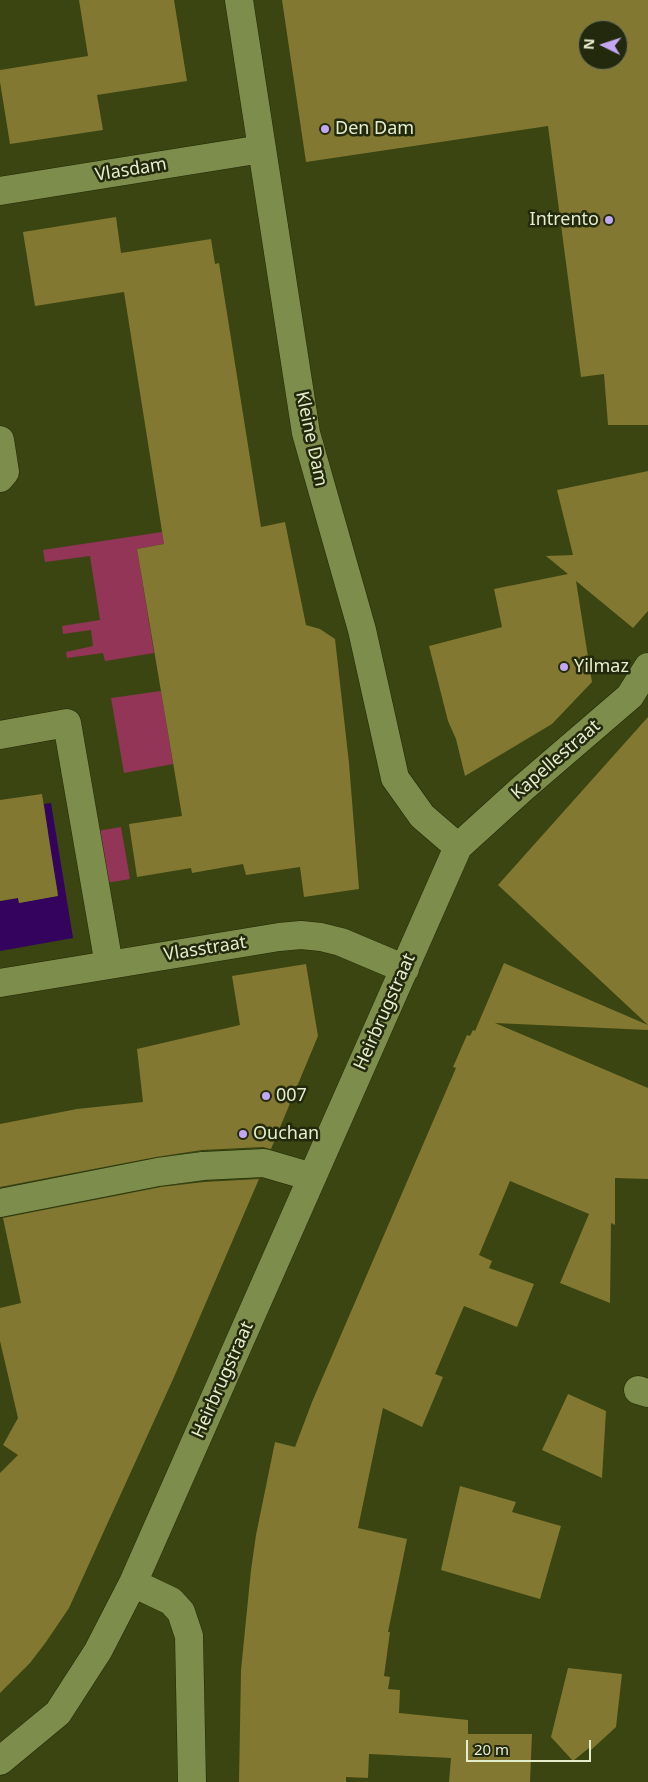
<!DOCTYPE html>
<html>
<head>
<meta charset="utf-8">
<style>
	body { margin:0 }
	#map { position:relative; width:648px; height:1782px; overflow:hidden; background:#3a4512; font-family:"Noto Sans",sans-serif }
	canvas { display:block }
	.north { position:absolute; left:578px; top:20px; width:50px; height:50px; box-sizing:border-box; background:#23290d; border:1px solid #707859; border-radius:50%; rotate:274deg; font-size:14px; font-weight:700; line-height:20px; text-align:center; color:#e4eecc }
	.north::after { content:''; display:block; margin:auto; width:18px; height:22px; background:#c3a7f2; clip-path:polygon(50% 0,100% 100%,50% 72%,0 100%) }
	.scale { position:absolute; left:466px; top:1740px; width:125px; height:22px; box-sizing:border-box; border:2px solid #e4eecc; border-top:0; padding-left:6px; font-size:15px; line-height:18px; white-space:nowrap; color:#e4eecc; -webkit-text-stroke:4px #23290d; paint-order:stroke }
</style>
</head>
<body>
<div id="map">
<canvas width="648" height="1782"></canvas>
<div class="north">N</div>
<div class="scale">20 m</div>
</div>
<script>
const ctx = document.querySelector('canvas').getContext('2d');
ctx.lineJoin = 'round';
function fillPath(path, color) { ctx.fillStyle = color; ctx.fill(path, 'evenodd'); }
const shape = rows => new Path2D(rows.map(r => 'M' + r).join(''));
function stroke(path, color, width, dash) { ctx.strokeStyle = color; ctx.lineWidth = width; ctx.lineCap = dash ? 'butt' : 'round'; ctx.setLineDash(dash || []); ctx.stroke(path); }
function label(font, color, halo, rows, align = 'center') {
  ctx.font = font + ' "Noto Sans",sans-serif'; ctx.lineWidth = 5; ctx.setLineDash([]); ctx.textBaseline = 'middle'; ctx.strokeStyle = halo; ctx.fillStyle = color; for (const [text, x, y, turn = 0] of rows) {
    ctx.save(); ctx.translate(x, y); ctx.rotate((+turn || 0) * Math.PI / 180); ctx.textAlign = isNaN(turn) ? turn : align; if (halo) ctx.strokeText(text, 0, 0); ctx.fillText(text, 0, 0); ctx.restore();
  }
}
fillPath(shape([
	[162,532,164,544,137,549,154,653,105,661,103,653,67,658,66,652,93,646,91,630,63,634,62,626,100,620,90,556,45,562,43,550],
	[161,691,173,764,124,773,111,698],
	[121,827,130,879,106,883,97,831]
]), '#933557');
fillPath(shape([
	[51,803,73,938,0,951,0,901,18,898,19,903,56,896,58,893,52,860,44,834,48,833,44,804]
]), '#33035d');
fillPath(shape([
	[79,0,174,0,187,81,97,95,103,130,10,144,0,82,0,70,88,56],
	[282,0,648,0,648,425,608,425,604,374,581,377,548,126,306,162],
	[588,30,618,30,618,60,588,60],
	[116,217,121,253,211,239,215,264,219,263,261,527,285,522,306,625,320,629,335,639,349,763,359,889,304,897,300,867,246,875,243,864,192,873,191,868,137,877,129,824,182,816,137,549,164,544,124,292,35,306,23,232],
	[648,471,648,611,633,628,576,581,592,682,552,724,465,776,456,739,448,721,429,646,502,627,494,589,568,574,546,556,573,555,557,490],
	[648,717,648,1025,498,885],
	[42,794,58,896,19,903,18,898,0,901,0,800],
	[504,963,648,1025,648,1030,495,1023,648,1088,648,1179,615,1178,615,1225,611,1223,610,1303,560,1283,589,1214,510,1181,479,1255,492,1261,489,1268,534,1284,517,1327,464,1306,435,1374,443,1377,422,1427,383,1408,358,1528,407,1539,388,1632,390,1632,384,1676,390,1677,388,1689,400,1690,399,1713,468,1720,468,1734,532,1734,530,1782,449,1782,451,1758,369,1754,368,1778,346,1777,346,1782,239,1782,241,1670,251,1570,256,1535,275,1442,295,1447,312,1402,456,1068,453,1067,467,1035,470,1036,473,1030,475,1031],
	[306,964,318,1036,271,1149,263,1147,202,1150,156,1157,0,1187,0,1124,77,1109,143,1102,137,1049,240,1025,232,976],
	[259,1179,174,1377,69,1608,46,1642,30,1663,0,1693,0,1473,18,1455,3,1445,18,1418,0,1341,0,1308,21,1303,3,1218,161,1187,204,1182],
	[568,1394,606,1411,602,1478,542,1450],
	[460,1486,516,1502,512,1512,561,1526,540,1599,441,1570],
	[568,1668,622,1674,616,1727,591,1750,589,1748,573,1761,551,1737]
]), '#827831');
const minor = shape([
	[239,0,306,433,362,630,395,778,422,816,458,847],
	[0,191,262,149],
	[0,440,5,472,0,478],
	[0,735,67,723,109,965],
	[0,983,279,937,301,935,321,937,341,942,405,969],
	[0,1203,158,1172,203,1166,264,1163,312,1177],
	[638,1390,648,1393],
	[133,1583,171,1601,181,1612,189,1636,192,1782],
	[0,1761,58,1713,98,1651,133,1583,458,847,523,788,630,696,648,667]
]);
stroke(minor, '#222a06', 29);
stroke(minor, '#7d8d4b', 28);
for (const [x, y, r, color] of [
	[325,129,5,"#c3a7f2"],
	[609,220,5,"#c3a7f2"],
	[564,667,5,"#c3a7f2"],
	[266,1096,5,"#c3a7f2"],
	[243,1134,5,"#c3a7f2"]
]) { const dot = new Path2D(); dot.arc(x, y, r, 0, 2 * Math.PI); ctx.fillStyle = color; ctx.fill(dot); stroke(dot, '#23290d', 2); }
label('18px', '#e4eecc', '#23290d', [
	["Den Dam",335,129],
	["Intrento",599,220,"right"],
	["Yilmaz",574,667],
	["007",276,1096],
	["Ouchan",253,1134]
], 'left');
label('18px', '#e4eecc', '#23290d', [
	["Vlasdam",131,170,-9],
	["Kleine Dam",311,439,78],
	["Kapellestraat",556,760,-41],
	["Vlasstraat",205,949,-9],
	["Heirbrugstraat",385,1012,-66],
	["Heirbrugstraat",223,1380,-66]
]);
</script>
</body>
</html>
